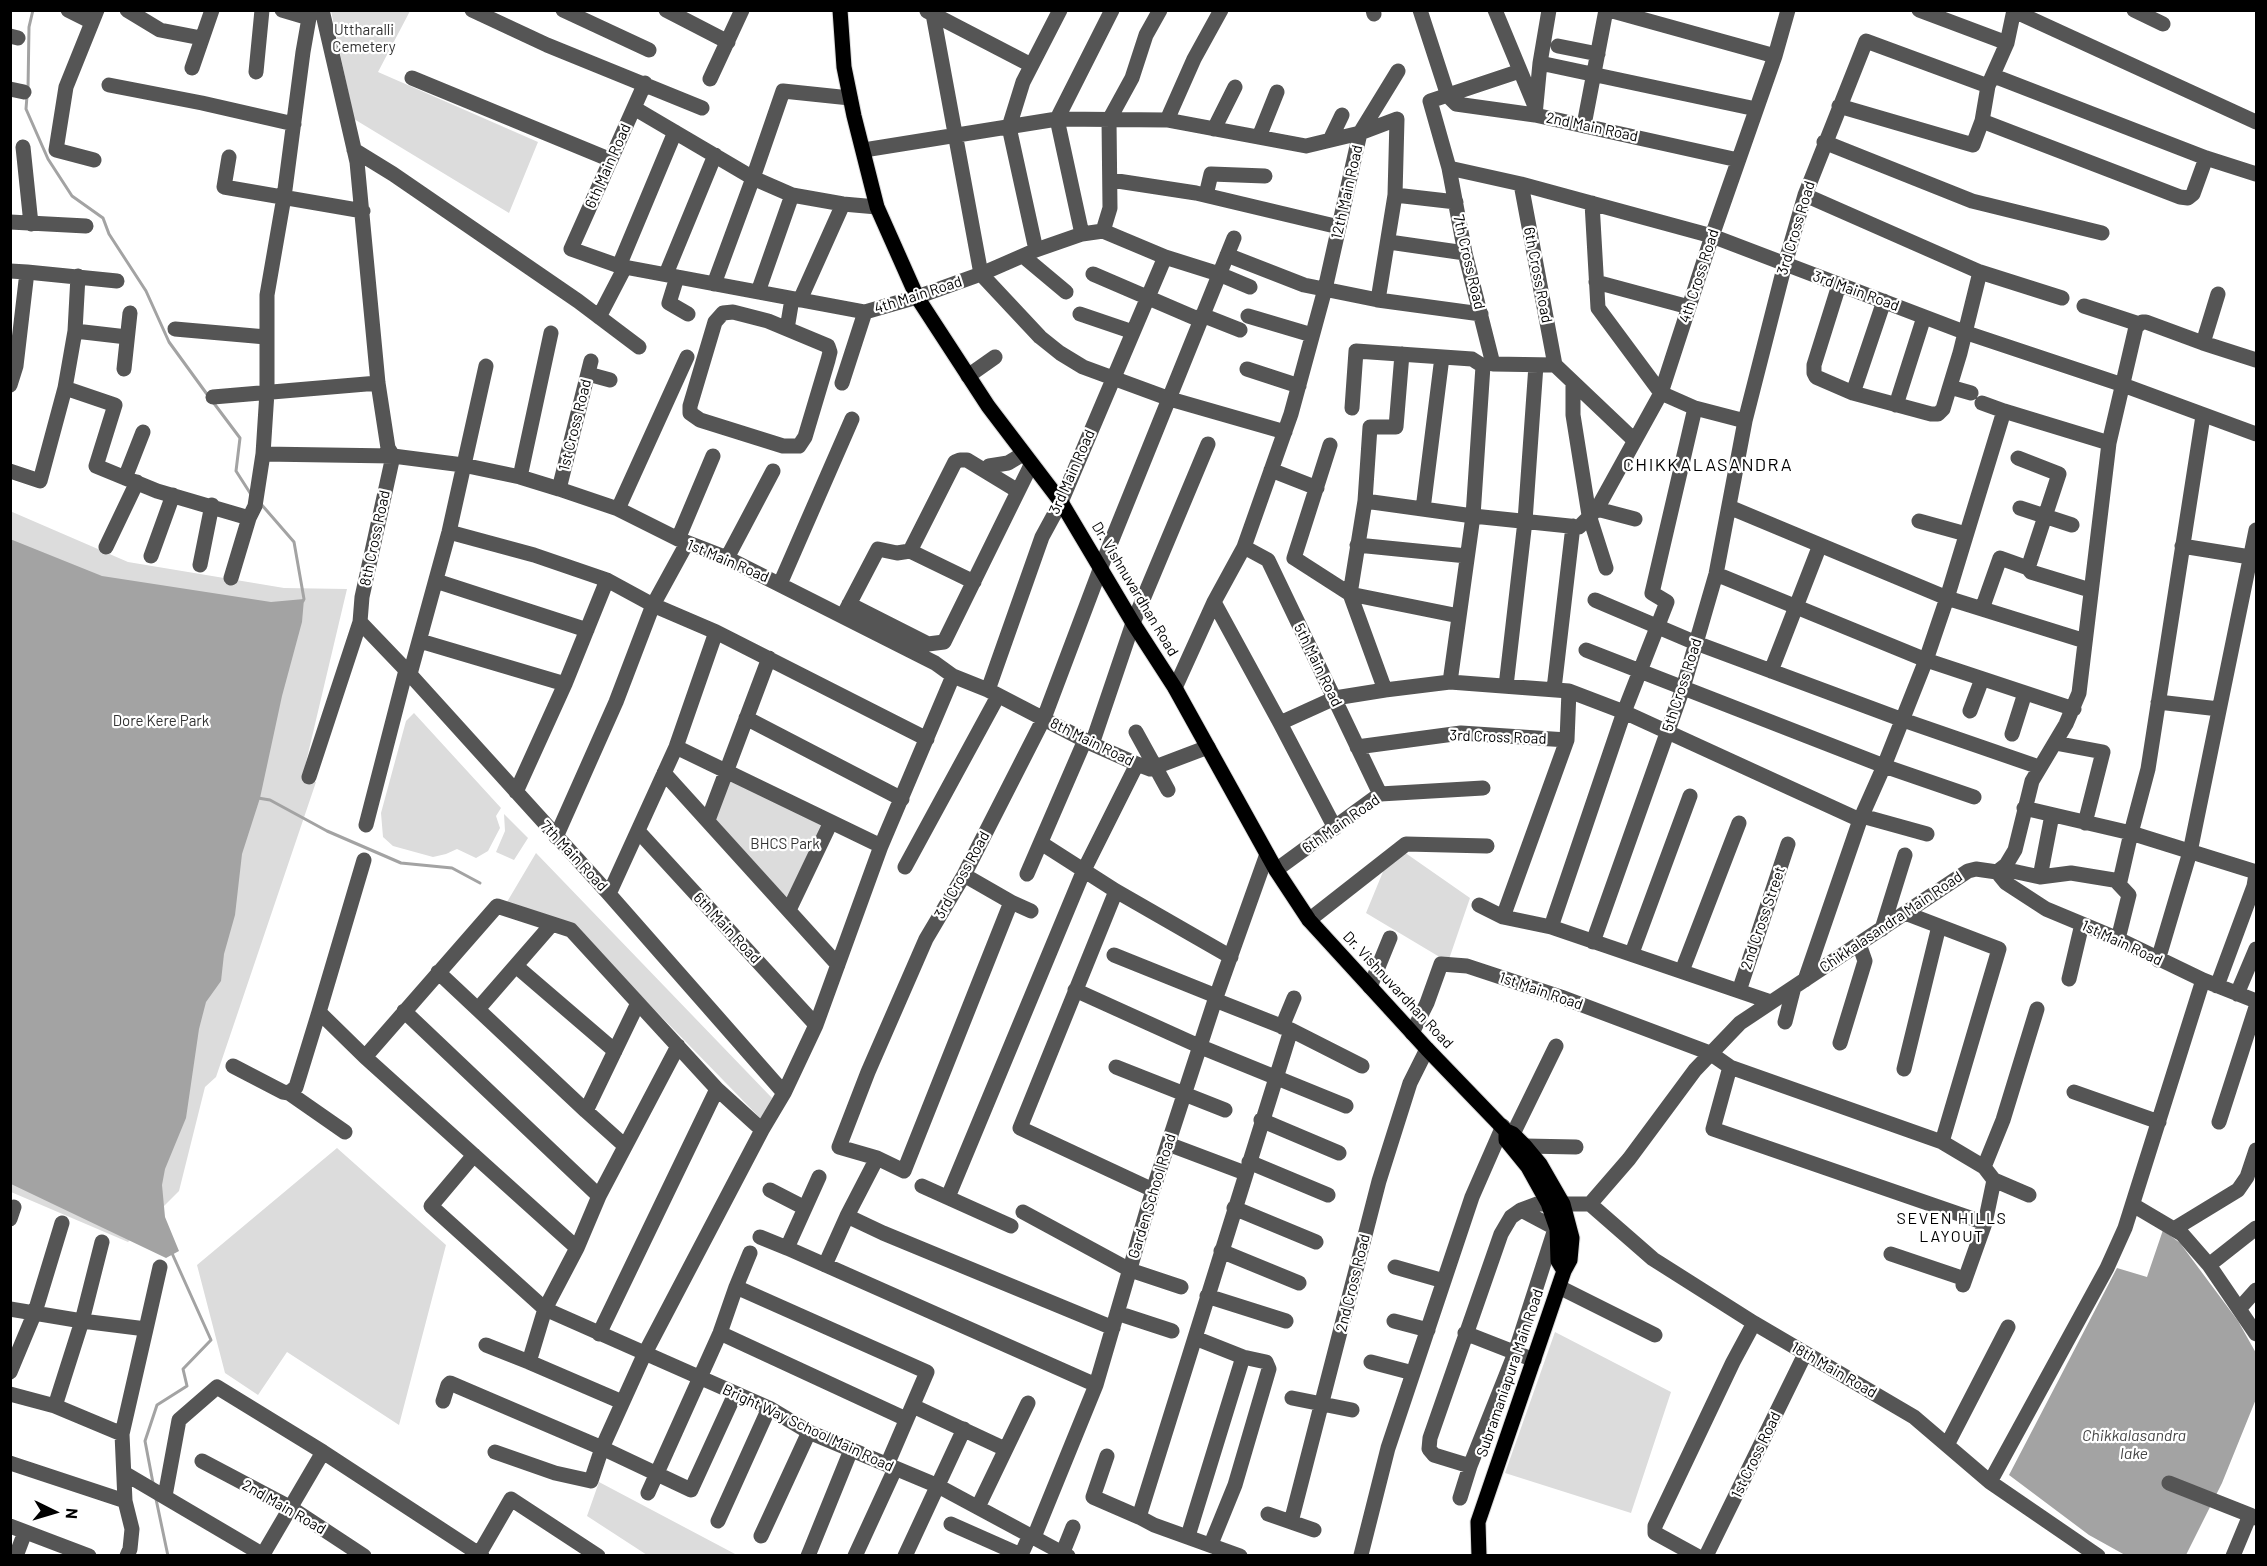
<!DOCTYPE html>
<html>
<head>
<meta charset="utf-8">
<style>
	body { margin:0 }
	#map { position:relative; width:2267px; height:1566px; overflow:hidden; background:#fff; font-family:Barlow,sans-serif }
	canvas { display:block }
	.frame { position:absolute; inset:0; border:12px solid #000; pointer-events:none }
	.north { position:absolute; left:24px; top:1482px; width:60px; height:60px; -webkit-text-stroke:4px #fff; paint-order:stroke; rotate:95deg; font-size:16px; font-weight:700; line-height:24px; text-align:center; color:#000 }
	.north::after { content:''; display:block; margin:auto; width:21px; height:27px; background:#000; clip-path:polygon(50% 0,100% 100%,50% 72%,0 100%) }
</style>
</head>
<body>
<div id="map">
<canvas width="2267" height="1566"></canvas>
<div class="frame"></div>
<div class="north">N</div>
</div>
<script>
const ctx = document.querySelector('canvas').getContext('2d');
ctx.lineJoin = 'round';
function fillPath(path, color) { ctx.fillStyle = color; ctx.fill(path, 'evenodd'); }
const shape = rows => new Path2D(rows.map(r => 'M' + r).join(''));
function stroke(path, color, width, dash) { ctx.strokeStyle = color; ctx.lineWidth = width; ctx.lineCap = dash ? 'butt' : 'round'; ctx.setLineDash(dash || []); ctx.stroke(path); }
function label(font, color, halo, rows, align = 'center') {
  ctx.font = font + ' Barlow,sans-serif'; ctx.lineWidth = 4.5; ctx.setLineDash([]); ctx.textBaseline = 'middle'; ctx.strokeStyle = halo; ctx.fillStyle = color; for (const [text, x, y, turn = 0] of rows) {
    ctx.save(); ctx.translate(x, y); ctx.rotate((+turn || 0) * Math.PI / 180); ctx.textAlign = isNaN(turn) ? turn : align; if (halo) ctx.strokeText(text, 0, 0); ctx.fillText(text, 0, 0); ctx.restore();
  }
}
fillPath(shape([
	[331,11,410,11,378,72,538,142,509,213,354,119],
	[10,511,128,562,284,588,347,589,302,779,316,782,216,1077,205,1087,179,1191,128,1242,11,1192],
	[414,713,501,808,496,816,500,828,488,851,476,858,457,849,446,854,433,857,393,846,383,837,381,813,406,721],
	[728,776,831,828,795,906,712,819],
	[504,814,528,838,514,860,496,852,505,831],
	[1404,852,1470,898,1448,962,1366,913,1387,862],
	[536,853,772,1098,761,1119,572,925,507,902],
	[337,1148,446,1245,399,1425,287,1352,258,1395,225,1373,197,1265],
	[1555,1332,1671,1392,1631,1513,1505,1473],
	[599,1482,737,1555,647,1555,587,1516]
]), '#dcdcdc');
fillPath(shape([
	[10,539,102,576,271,602,304,599,302,622,282,696,260,798,242,854,235,915,224,954,221,981,206,1002,199,1029,186,1118,165,1169,162,1185,165,1217,179,1251,166,1258,11,1184],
	[2163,1230,2180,1243,2238,1321,2256,1353,2256,1399,2222,1483,2186,1555,2125,1555,2089,1535,2009,1475,2117,1268,2147,1277]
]), '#a3a3a3');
stroke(shape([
	[28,89,29,27,33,10],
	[27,96,26,109,48,159,72,196,103,218,109,234,146,291,169,342,209,397],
	[213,402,240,438,236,471,252,496],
	[261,504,294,542,304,599,303,601],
	[258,798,270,800,327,831,401,863,452,868,480,883],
	[153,1483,145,1441,157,1405,187,1386,183,1369,211,1340,171,1251],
	[156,1499,168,1556]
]), '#a3a3a3', 3);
const major = shape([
	[840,10,844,67,854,116,877,207,917,297,988,406,1061,502,1133,623,1175,688,1276,870,1309,920,1427,1049,1506,1131,1513,1134,1525,1146,1540,1164,1563,1204,1572,1238,1570,1260,1564,1271,1478,1522,1479,1556],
	[1506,1131,1506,1140,1528,1167,1548,1203,1557,1229,1558,1261,1564,1271]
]);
stroke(major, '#dbdbdb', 17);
stroke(shape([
	[68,10,92,22],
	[127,10,160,30,201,38],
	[282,10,309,18],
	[322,10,357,162,378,383,388,448,393,456],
	[472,10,547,45,702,108],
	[563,10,649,50],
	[666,10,728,42],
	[1373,10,1374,14],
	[1420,10,1448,96,1456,104,1535,115,1738,160],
	[1495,10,1534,104],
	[1609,10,1775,56],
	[1919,10,2007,43],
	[2134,10,2163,24],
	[927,11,1031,65],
	[2014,11,2256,122],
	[933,14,981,274,1040,337,1060,353,1083,367,1170,399,1285,432],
	[10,36,18,38],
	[1558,46,1598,54],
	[1540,63,1756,109],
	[192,68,212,10],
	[1520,71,1430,101,1449,168,1465,253,1493,364,1555,365,1634,440],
	[256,72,262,10],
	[1994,76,2206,158,2256,174],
	[412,78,611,160],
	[710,79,742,10],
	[645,83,571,249,619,266,865,312,917,297,981,274,1036,250,1082,234,1103,231,1165,257,1219,274,1250,287],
	[109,85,202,103,294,124],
	[10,89,24,92],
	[1839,106,1973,145,1982,121,1988,86,2007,43,2014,10],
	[634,108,753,178,792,195,843,204,877,207],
	[1535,115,1540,63,1549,10],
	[1167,120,1194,59,1221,10],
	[1982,121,2180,197,2188,198,2193,194,2206,158],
	[1584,125,1606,10],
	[1214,129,1235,87],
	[1259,137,1277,92],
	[1330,140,1342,115],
	[1824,142,1972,201,2102,233],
	[23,147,31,224],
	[354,150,393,174,578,301,639,347],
	[864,150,1057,119,1167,120,1306,146,1360,133,1325,289,1291,414,1244,547,1214,602,1175,688],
	[229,157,224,187,363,211],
	[94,160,56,150,66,87,97,10],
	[1449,168,1521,184,1712,236,1964,332,2123,385,2256,434],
	[1111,180,1196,193,1339,227],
	[1521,184,1555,365],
	[1206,195,1211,174,1265,176],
	[1395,195,1456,202],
	[1805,195,1980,272,1960,353,1943,409,1938,414,1931,414,1853,393,1816,377,1814,373,1814,365,1839,285],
	[1592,203,1598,308,1661,393,1695,408,1745,421],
	[10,222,86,226],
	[1103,231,1110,208,1109,120,1132,78,1146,35,1160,10],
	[1082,234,1057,119,1112,10],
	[1389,242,1465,253],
	[1036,250,1009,127,1023,82,1060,10],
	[1227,255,1304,285,1378,300,1481,314],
	[1023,256,1066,292],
	[619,266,675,132],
	[10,271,27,272],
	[1980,272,2062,298],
	[666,274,715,155],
	[1093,274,1200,320],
	[677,277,669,303,688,314],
	[1596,282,1689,307],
	[714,284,753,178,783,91,850,98],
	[758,292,792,195],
	[800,300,843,204],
	[1378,300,1395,195,1397,119,1360,133,1398,71],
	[2084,306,2139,324],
	[733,312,768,321,828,346,830,352,828,360,805,437,799,446,783,446,700,420,690,413,690,406,715,322,723,313,733,312],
	[1080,314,1133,332],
	[1202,315,1240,330],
	[1248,316,1312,335],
	[599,317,625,267],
	[175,329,266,337],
	[787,329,792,299],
	[75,331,127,337],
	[2203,343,2218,294],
	[124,369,130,313],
	[1247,369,1299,386],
	[588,374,610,380],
	[968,376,995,357],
	[842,383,865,312],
	[1573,383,1573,415,1589,515,1606,568],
	[10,385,16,366,27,272,117,281],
	[1950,387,1971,393],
	[65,388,75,331,78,276],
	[1853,393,1884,301],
	[213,397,378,383],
	[1982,403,2004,411],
	[1896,405,1924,317],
	[1352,408,1356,351,1472,359,1483,366,1473,516,1450,682],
	[1330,445,1294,558,1350,594,1459,616],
	[263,454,393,456,463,465,520,477,559,489,618,509,678,539,727,558,935,663,953,676,988,690,1092,744,1137,764,1150,769,1208,747],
	[2018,458,2059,474,2028,568],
	[989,466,1008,463,1023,454],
	[1271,470,1317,488],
	[10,471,40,481,65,388,115,405,96,466,157,491,249,518,255,506,263,454,267,392,267,295,284,197,303,52,309,18,313,10],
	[520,477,551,333],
	[125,478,143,432],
	[559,489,591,361],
	[1365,501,1473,516,1579,527,1597,509,1661,393,1712,236,1775,56,1788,10],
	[1729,507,1947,598,2085,641],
	[2020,508,2072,525],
	[618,509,687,357],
	[1423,509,1442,357],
	[1597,509,1635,519],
	[1919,521,1966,534],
	[449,532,534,555,607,580,653,605,716,632],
	[678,539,713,456],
	[1357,545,1467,556],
	[2182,546,2250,557],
	[106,547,137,482],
	[1244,547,1268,560,1380,794],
	[910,551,955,462,960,460,967,460,1018,491],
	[151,556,173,495],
	[727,558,773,471],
	[200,565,212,505],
	[1716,574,1926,660,2074,709],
	[231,578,249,518],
	[436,581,587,630],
	[780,584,852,419],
	[1595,600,1696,643,1903,720,2039,767],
	[1214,602,1280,723,1335,828],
	[849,604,928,644,944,642,1031,465],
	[1982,609,2000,558,2028,568,2031,572,2090,590],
	[844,614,878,549,897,553,910,551,974,582],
	[360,622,406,670,609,894,784,1093],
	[420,641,565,684],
	[1586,650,1884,766,1974,797],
	[1771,671,1820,545],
	[410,674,449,532,486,366],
	[1506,686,1525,521,1536,365],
	[1554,689,1573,526],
	[988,690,1042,537,1061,502,1165,257],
	[1385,690,1350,594,1365,501,1370,427,1396,427,1402,354],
	[1569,691,1567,740,1503,917,1551,927,1771,1002],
	[2158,702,2219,709],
	[1970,711,1982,679],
	[746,718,902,799],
	[1280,723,1335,698,1385,690,1450,682,1569,691,1624,712,1860,820,1884,766,1926,660,1947,598,2004,411,2109,443],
	[1136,732,1168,790],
	[2012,734,2025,693],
	[2055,743,2103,752,2085,823],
	[1092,744,1133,623,1208,444],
	[676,747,881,846],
	[1357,747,1461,733,1567,740],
	[664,773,838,965],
	[309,777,360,622,362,597,393,456],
	[516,792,565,684,607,580],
	[2024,808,2131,833,2148,769,2203,416],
	[1862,816,1927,834],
	[708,820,769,658],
	[366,825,406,670],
	[638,831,816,1025],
	[556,837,616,702,653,605,687,543],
	[1041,843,1116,891,1231,957],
	[364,860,319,1012,365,1057],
	[905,867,998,696],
	[2003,869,2040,877,2071,873,2120,881,2131,833,2256,872],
	[1276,870,1380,794,1483,788],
	[1997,872,2006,883,2046,909,2118,939,2203,980,2256,1001],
	[1027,874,1085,740],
	[964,875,1011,902,904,1171,877,1158,839,1147,868,1072,926,939,964,875,1044,718,1101,567,1234,238],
	[2040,877,2052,815],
	[2115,880,2129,895,2118,939],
	[1116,891,1020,1128,1153,1190],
	[609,894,676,747,716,632,927,739],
	[1011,902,1031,911],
	[1479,905,1503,917],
	[789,910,831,822],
	[1309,920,1406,844,1487,846],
	[1939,926,1999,949,1942,1142],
	[1551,927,1624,712,1667,602,1652,593,1695,408],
	[1882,929,1905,855],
	[1593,942,1683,688,1716,574,1745,421,1785,264,1805,195,1866,41,1988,86],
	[1632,953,1690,796],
	[1114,955,1216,996],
	[2158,960,2190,852,2256,530],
	[516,966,615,1051],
	[1682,971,1739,823],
	[438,972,586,1111,638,1003],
	[2069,979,2082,924],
	[1805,980,1860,820],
	[2217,986,2254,886,2256,874],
	[1370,987,1390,938],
	[1075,990,1201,1047,1346,1106],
	[1739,991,1788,844],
	[2237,994,2256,949],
	[1215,1000,1291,1030,1362,1066],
	[478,1009,552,924],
	[404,1011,599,1196],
	[1785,1022,1794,987],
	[1282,1027,1294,998],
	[1412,1033,1427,1003,1441,964,1467,966,1561,997,1710,1053,1730,1067,1942,1142,1984,1167,1994,1180,1985,1223,1963,1285],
	[1840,1043,1865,961,1859,944],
	[233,1066,283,1092,289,1093,296,1087,319,1012],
	[1116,1067,1225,1110],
	[1730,1067,1713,1129,1985,1223],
	[1904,1069,1939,926,1905,913],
	[2074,1092,2159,1122],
	[289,1093,345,1132],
	[586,1111,625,1146],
	[1261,1120,1339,1153],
	[2219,1122,2256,1007],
	[762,1130,717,1089,571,930,497,906,365,1057,577,1248,545,1309,769,1408,809,1432,938,1486,1068,1556],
	[1513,1134,1556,1046],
	[1168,1144,1245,1173],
	[1525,1146,1576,1147],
	[474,1155,431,1206,545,1309,529,1362,622,1402],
	[877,1158,847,1216,883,1233,1113,1328],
	[1249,1162,1328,1195],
	[1984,1167,2003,1120,2037,1009],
	[819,1177,787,1248,1096,1385],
	[1994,1180,2029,1195],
	[922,1186,1011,1226],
	[770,1190,805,1208],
	[948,1197,1084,870,1137,764],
	[1590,1204,1629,1159,1695,1070,1740,1023,1968,871,1976,869,1997,872,2006,865,2015,850,2032,781,2066,724,2079,693,2109,443,2136,327,2142,322,2146,322,2203,343,2256,360],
	[2133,1205,2182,1234,2209,1265,2256,1334],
	[1234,1208,1316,1242],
	[1023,1212,1130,1270,1181,1287],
	[10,1219,14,1207],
	[2174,1229,2238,1190,2247,1177,2256,1150],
	[760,1237,787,1248],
	[577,1248,599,1196,678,1046],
	[1221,1251,1299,1283],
	[1891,1254,1965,1279],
	[825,1265,847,1216],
	[2209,1265,2256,1228],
	[1395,1267,1444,1281],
	[736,1287,750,1253],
	[1559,1287,1655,1335],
	[1207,1296,1286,1321],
	[10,1309,82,1321,146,1329,122,1434,55,1406,10,1394],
	[2239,1309,2256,1290],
	[1117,1313,1172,1331],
	[1394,1321,1428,1330],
	[146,1329,160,1267],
	[720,1333,906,1419],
	[1465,1333,1534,1360],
	[599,1334,717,1089],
	[1195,1338,1243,1357,1266,1362,1269,1369,1235,1485,1211,1544],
	[486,1345,529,1362],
	[1371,1362,1413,1373],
	[10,1372,35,1312,62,1223],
	[1292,1398,1352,1410],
	[443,1401,448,1385,450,1383,602,1448,691,1490,735,1394],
	[55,1406,82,1321,102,1242],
	[913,1406,1005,1449],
	[122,1434,125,1501,132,1529,130,1549,127,1556],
	[1947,1445,2008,1327],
	[495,1452,555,1473,591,1481,602,1448,644,1355,762,1130,784,1093,816,1025,881,846,953,676],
	[1107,1456,1093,1497,1139,1517],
	[202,1461,291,1508,364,1556],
	[10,1463,125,1501],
	[1470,1466,1515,1353,1554,1232,1553,1227,1521,1210],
	[124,1473,265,1556],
	[1990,1482,2107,1268,2125,1228,2203,980],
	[2169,1483,2250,1515],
	[648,1493,720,1333,736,1287,927,1372,887,1465],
	[165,1496,179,1420,217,1387,323,1452,482,1556],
	[1460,1498,1470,1466,1434,1455,1429,1449,1430,1438,1501,1234,1511,1217,1521,1210,1537,1204,1590,1204,1653,1259,1754,1323,1914,1417,1990,1482,2098,1556],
	[978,1507,1028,1403],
	[1268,1514,1314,1530],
	[718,1521,769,1408],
	[1291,1522,1379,1181,1410,1083,1427,1049],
	[951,1524,1021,1555,1030,1535],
	[10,1526,89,1556],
	[761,1536,809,1432],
	[1188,1536,1243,1357],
	[1034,1537,1096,1385,1153,1190,1215,1000,1267,854],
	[1063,1552,1073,1527],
	[1361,1555,1388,1448,1472,1197,1503,1126],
	[16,1556,25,1532],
	[262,1556,323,1452],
	[478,1556,511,1499,598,1556],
	[808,1556,851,1450],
	[855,1556,895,1469],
	[905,1556,964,1429],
	[1240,1556,1154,1525,1139,1517,1291,1030],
	[1697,1556,1655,1533,1655,1526,1733,1362,1754,1323],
	[1706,1556,1805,1354],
	[2233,1556,2250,1515,2256,1518]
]), '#555', 15);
stroke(major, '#000', 15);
label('15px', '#333', '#fff', [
	["Uttharalli",364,30],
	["Cemetery",364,47],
	["Dore Kere Park",161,721],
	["BHCS Park",785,844]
]);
label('15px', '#000', '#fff', [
	["2nd Main Road",1592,127,12],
	["6th Main Road",608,166,-66],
	["12th Main Road",1347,192,-77],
	["3rd Cross Road",1796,228,-73],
	["7th Cross Road",1469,262,77],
	["6th Cross Road",1538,275,79],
	["4th Cross Road",1699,276,-72],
	["3rd Main Road",1856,291,20],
	["4th Main Road",918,295,-18],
	["1st Cross Road",575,425,-76],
	["3rd Main Road",1072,472,-66],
	["8th Cross Road",375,538,-78],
	["1st Main Road",728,561,23],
	["Dr. Vishnuvardhan Road",1135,589,59],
	["5th Main Road",1318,665,64],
	["5th Cross Road",1682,685,-72],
	["3rd Cross Road",1498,737,2],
	["8th Main Road",1092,742,26],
	["6th Main Road",1341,824,-35],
	["7th Main Road",574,856,47],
	["3rd Cross Road",962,875,-61],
	["2nd Cross Street",1763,918,-71],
	["Chikkalasandra Main Road",1891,922,-34],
	["6th Main Road",727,928,47],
	["1st Main Road",2122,943,25],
	["Dr. Vishnuvardhan Road",1398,990,47],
	["1st Main Road",1541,991,19],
	["Garden School Road",1152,1196,-73],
	["2nd Cross Road",1353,1283,-76],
	["18th Main Road",1834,1370,30],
	["Subramaniapura Main Road",1510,1373,-71],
	["Bright Way School Main Road",808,1428,25],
	["1st Cross Road",1756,1455,-64],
	["2nd Main Road",284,1507,30]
]);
ctx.letterSpacing = '1.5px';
label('16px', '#000', '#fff', [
	["SEVEN HILLS",1952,1219],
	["LAYOUT",1952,1237]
]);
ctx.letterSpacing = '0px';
label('italic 16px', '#444', '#fff', [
	["Chikkalasandra",2134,1436],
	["lake",2134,1454]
]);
ctx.letterSpacing = '1.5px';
label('18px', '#000', '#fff', [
	["CHIKKALASANDRA",1708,465]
]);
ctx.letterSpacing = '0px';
</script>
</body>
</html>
